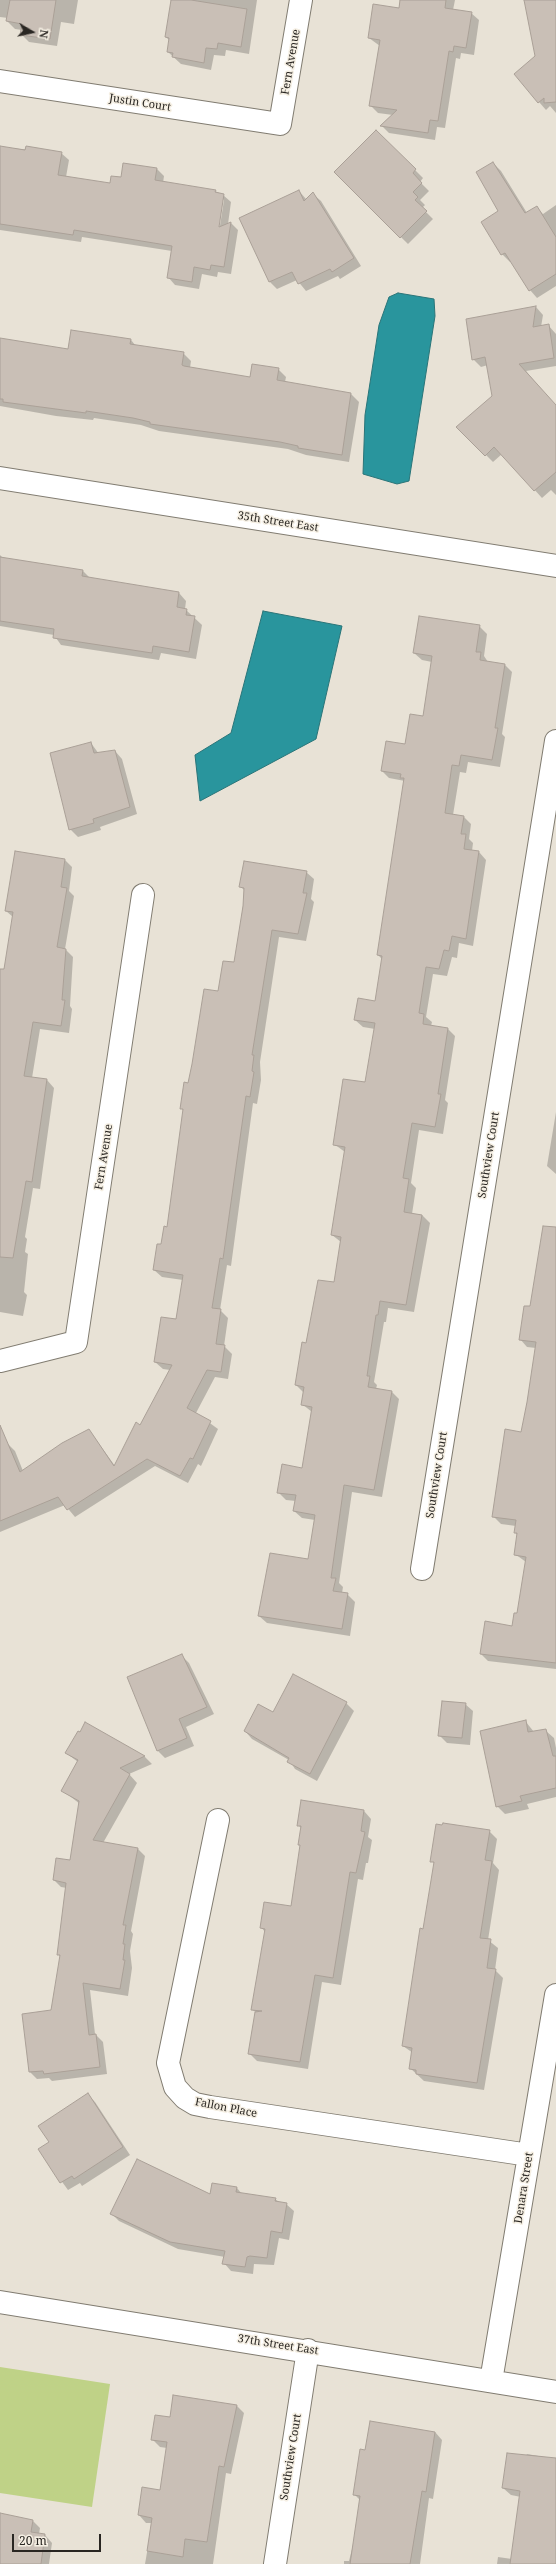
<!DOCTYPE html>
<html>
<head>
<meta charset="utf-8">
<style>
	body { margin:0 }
	#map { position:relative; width:556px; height:2564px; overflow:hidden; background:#e8e2d6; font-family:"Noto Serif",serif }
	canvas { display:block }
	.north { position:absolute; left:12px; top:12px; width:40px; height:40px; -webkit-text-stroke:3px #f5efe3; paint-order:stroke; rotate:99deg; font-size:11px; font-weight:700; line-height:16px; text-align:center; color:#292622 }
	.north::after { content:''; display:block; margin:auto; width:14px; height:18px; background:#292622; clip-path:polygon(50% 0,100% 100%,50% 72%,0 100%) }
	.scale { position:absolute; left:12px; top:2534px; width:89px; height:18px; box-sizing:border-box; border:2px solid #292622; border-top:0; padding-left:5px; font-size:12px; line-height:14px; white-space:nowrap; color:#292622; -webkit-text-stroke:3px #f5efe3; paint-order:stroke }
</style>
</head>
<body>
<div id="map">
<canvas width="556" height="2564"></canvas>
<div class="north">N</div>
<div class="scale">20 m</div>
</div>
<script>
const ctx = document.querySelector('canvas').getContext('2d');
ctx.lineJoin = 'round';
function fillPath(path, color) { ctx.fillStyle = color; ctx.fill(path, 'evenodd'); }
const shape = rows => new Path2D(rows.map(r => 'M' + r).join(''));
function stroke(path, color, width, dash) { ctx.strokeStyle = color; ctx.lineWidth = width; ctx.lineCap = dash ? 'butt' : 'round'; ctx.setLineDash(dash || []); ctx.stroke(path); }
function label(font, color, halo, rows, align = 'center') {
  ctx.font = font + ' "Noto Serif",serif'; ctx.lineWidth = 3; ctx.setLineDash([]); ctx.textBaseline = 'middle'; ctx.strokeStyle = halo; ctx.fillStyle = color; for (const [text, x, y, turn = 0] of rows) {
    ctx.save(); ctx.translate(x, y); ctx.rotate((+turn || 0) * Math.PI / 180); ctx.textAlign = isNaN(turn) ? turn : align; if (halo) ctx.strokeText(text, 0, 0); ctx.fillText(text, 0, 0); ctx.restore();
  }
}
fillPath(shape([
	[0,2367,110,2384,92,2507,0,2493]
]), '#bfd287');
const water = shape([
	[398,293,434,299,435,316,409,481,397,484,363,474,365,415,379,325,389,297,398,293],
	[263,611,342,626,316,739,200,801,195,755,231,733,263,611]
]);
fillPath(water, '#29959d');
stroke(water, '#297478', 1);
fillPath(shape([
	[0,0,78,0,74,24,61,22,57,46,29,42,21,34,22,30,15,29,7,21,8,18,0,17],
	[172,0,257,0,249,54,226,50,225,56,214,55,211,70,181,64,168,52,170,41,166,37],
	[401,0,455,0,453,10,471,13,479,20,474,55,461,53,460,59,456,58,445,128,437,127,435,140,389,133,382,126,393,115,378,113,370,105,380,46,369,38,400,9],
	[525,0,556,0,556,113,550,106,546,110,539,102,536,56],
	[376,131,423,178,420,182,429,191,420,200,425,205,422,208,433,219,408,244,335,172],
	[0,147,61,153,69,160,66,177,111,184,122,178,157,169,164,176,163,183,215,191,223,195,231,202,228,224,231,223,238,230,231,274,218,272,217,277,202,274,199,289,175,285,168,277,172,251,82,237,81,242,0,230],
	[222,198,224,200,219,232,217,232],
	[493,163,501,171,527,213,537,208,543,214,556,205,556,286,537,298,530,290,511,261,510,262,502,254],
	[299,191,306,199,313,194,321,201,361,266,340,279,338,276,306,291,297,280,277,289,270,282,240,219],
	[536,307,543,315,541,327,548,325,556,334,556,366,526,371,556,407,556,495,551,490,542,498,502,454,493,462,458,427,493,396,488,365,481,367,473,359],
	[0,339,69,350,131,340,136,346,183,353,191,361,190,368,250,378,278,369,286,377,285,382,351,394,359,402,349,462,306,455,288,449,159,431,141,425,94,418,93,420,56,416,0,406],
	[0,555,4,559,83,571,91,579,179,593,186,601,185,609,202,625,196,659,161,653,159,660,61,645,54,635,0,626],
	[479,626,487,634,484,656,488,662,504,664,512,672,502,734,505,737,500,767,468,762,466,773,460,772,453,815,464,817,471,824,469,839,473,843,472,851,479,852,486,860,473,946,459,943,457,958,452,957,447,976,433,974,426,1017,432,1022,431,1026,448,1029,455,1036,445,1100,448,1103,443,1134,419,1130,411,1183,416,1188,412,1214,422,1215,430,1223,414,1312,388,1308,386,1322,384,1322,374,1382,377,1385,376,1389,392,1392,399,1399,382,1497,352,1492,339,1583,343,1587,342,1593,347,1594,355,1602,350,1636,267,1623,259,1616,309,1560,315,1520,302,1518,294,1511,296,1501,286,1500,278,1492,303,1469,312,1412,302,1404,304,1393,296,1385,307,1344,334,1284,341,1242,332,1235,345,1152,334,1144,366,1084,375,1029,363,1027,355,1020,376,1002,383,960,378,955,405,781,389,778,382,771,406,745,424,718,432,662,422,660,414,653],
	[91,743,99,754,115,751,122,759,137,814,100,827,101,830,78,837,70,829],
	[65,860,72,867,69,891,74,896,65,949,73,957,70,1006,72,1009,69,1033,40,1029,32,1078,47,1080,54,1088,40,1189,33,1188,25,1237,27,1239,25,1252,28,1254,24,1292,27,1295,23,1316,0,1312,0,970,4,970,13,917,6,911],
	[306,872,314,879,311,899,314,902,306,941,279,937,260,1062,261,1080,257,1104,253,1103,231,1266,227,1265,220,1310,228,1318,224,1346,232,1354,228,1379,215,1377,196,1413,218,1429,201,1466,198,1464,188,1483,155,1466,75,1517,65,1505,0,1532,0,1447,8,1444,15,1451,23,1471,89,1430,115,1466,140,1426,170,1370,163,1369,155,1362,176,1320,183,1280,162,1277,154,1270,168,1228,184,1111,181,1108,219,992,235,964,245,891,241,887],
	[556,1112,556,1174,547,1166],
	[556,1257,556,1669,488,1661,481,1654,512,1627,518,1614,526,1562,515,1554,518,1535,515,1533,516,1526,501,1524,493,1516,522,1433,536,1348,527,1347,520,1339,531,1308],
	[182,1656,189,1663,214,1714,186,1727,194,1746,165,1758,158,1751,128,1677],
	[346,1703,354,1711,317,1781,295,1769,289,1760,252,1739,245,1731],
	[465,1704,473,1711,470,1745,447,1743,439,1735],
	[526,1722,534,1732,546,1731,554,1738,556,1748,556,1797,527,1804,529,1809,505,1814,497,1806],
	[86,1724,145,1757,152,1764,129,1774,137,1783,103,1843,138,1849,145,1856,131,1931,133,1934,130,1951,132,1968,128,1996,90,1990,95,2034,103,2042,107,2074,52,2081,49,2078,37,2079,30,2072,52,2011,61,1957,58,1954,67,1888,61,1887,54,1880,71,1861,80,1804,62,1790,78,1762,66,1753],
	[364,1811,371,1819,368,1837,372,1840,368,1863,366,1863,363,1880,358,1879,341,1985,322,1982,308,2069,257,2061,249,2053,256,2013,252,2009,265,1932,261,1927,291,1907,301,1846,302,1829,298,1825],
	[489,1831,497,1839,493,1863,499,1870,488,1940,498,1948,495,1970,503,1978,484,2090,424,2081,410,2068,413,2053,403,2046,435,1864,432,1861],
	[88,2095,95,2102,130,2155,82,2186,80,2183,68,2190,39,2150,51,2143],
	[237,2188,242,2194,275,2199,279,2202,286,2204,294,2211,289,2240,279,2238,274,2265,254,2264,253,2274,231,2271,224,2263,225,2257,178,2249,119,2221,112,2214,211,2195],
	[174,2396,237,2406,244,2413,231,2474,226,2473,213,2564,145,2564,152,2523,146,2523,139,2515,161,2491,167,2448,160,2447,152,2439,171,2418],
	[435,2432,442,2440,433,2499,429,2498,420,2564,344,2564,344,2561,349,2561,354,2541,361,2501,354,2494,366,2451],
	[527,2454,556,2459,556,2564,497,2564,498,2557,512,2559,521,2497,511,2495,503,2488],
	[33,2521,40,2528,39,2534,45,2535,52,2543,49,2564,0,2564]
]), '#0003');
const building = shape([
	[10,0,56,0,50,39,20,35,22,24,6,21,10,0],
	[171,0,191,0,247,9,241,47,218,43,217,49,206,48,204,63,172,57,173,53,167,52,169,38,165,37,171,0],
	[400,0,446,0,445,8,472,12,466,48,454,46,453,52,449,51,438,121,430,120,428,133,380,126,397,110,369,106,380,40,368,38,373,4,399,8,400,0],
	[524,0,556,0,556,102,544,103,544,98,538,103,514,74,535,56,524,0],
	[376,130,416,169,413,173,422,183,413,192,418,197,415,200,427,211,400,238,334,172,376,130],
	[0,146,25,150,26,146,62,152,58,175,110,183,111,176,121,177,123,163,157,168,155,180,216,190,215,192,224,194,219,227,231,222,224,267,211,265,210,270,194,267,192,282,167,278,172,246,74,230,73,235,0,224,0,146],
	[493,162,525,213,537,206,556,237,556,274,529,291,505,253,501,255,481,222,498,211,476,172,493,162],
	[299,190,304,201,313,192,354,258,332,272,330,269,298,284,292,272,269,282,239,218,299,190],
	[536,306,533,327,549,324,554,358,519,364,556,405,556,472,534,491,494,447,485,456,456,427,492,396,485,357,472,360,466,319,536,306],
	[71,330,131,339,130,344,184,352,182,365,184,366,250,377,252,364,279,368,277,380,351,393,342,455,298,448,298,446,280,442,150,424,150,422,133,418,86,411,86,413,3,402,3,399,0,399,0,338,68,349,71,330],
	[0,557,83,570,82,576,179,592,177,607,187,609,186,615,195,616,189,652,153,646,152,653,53,638,54,629,0,621,0,557],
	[419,616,480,625,476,652,481,652,480,660,505,664,495,728,498,728,492,760,461,755,459,766,452,765,445,813,464,816,461,834,466,834,464,849,479,851,466,939,452,936,449,951,444,950,439,969,426,967,419,1013,424,1014,423,1024,448,1028,438,1094,441,1094,435,1127,412,1123,403,1178,409,1179,404,1212,422,1215,406,1305,380,1301,378,1315,376,1315,367,1376,370,1376,368,1387,392,1391,374,1490,344,1485,331,1578,336,1578,333,1591,348,1593,342,1629,258,1616,270,1553,308,1559,315,1515,293,1511,296,1495,277,1493,282,1464,302,1468,312,1407,301,1405,304,1387,295,1385,302,1342,306,1343,318,1280,334,1282,341,1237,331,1235,345,1147,333,1145,343,1079,365,1082,375,1023,354,1020,358,998,375,1001,382,956,377,955,404,778,400,778,401,774,381,771,386,741,405,744,410,714,423,716,432,656,413,653,419,616],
	[91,742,94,753,115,750,130,807,93,819,94,823,69,830,50,753,91,742],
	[15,851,65,859,61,887,67,888,57,947,66,949,62,1000,65,1000,61,1026,33,1022,24,1076,47,1079,32,1182,26,1181,13,1258,0,1257,0,969,4,969,13,912,5,911,15,851],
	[244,861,307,871,303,893,307,893,298,934,272,930,252,1055,254,1055,252,1071,254,1072,250,1097,246,1096,223,1259,220,1258,212,1308,221,1309,216,1344,225,1345,221,1372,207,1370,187,1408,211,1421,193,1459,190,1458,180,1476,147,1459,67,1510,58,1497,0,1521,0,1425,20,1472,62,1443,89,1429,114,1466,136,1422,140,1425,172,1365,154,1362,161,1317,176,1319,183,1275,153,1270,157,1244,161,1244,164,1226,167,1227,183,1109,180,1109,184,1082,188,1083,192,1064,204,989,218,991,223,961,234,962,243,906,244,888,239,887,244,861],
	[543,1226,556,1227,556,1663,480,1654,485,1621,512,1626,514,1613,517,1613,526,1557,514,1555,517,1533,514,1533,516,1520,492,1517,505,1429,521,1432,527,1402,536,1342,519,1340,524,1306,530,1306,543,1226],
	[182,1654,207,1707,179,1719,187,1738,157,1751,127,1677,182,1654],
	[293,1674,347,1702,310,1774,287,1762,289,1758,244,1731,258,1704,273,1712,293,1674],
	[442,1701,466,1703,462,1738,438,1736,442,1701],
	[526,1720,528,1732,546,1729,553,1756,556,1756,556,1788,520,1796,522,1801,496,1807,480,1731,526,1720],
	[85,1722,145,1756,120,1768,130,1774,93,1840,138,1848,123,1925,126,1925,123,1944,125,1944,123,1960,125,1960,120,1989,83,1983,89,2035,96,2034,100,2067,44,2074,43,2071,29,2072,22,2014,51,2010,60,1955,57,1955,66,1883,53,1880,56,1858,70,1860,79,1801,61,1791,78,1760,65,1753,78,1731,80,1732,85,1722],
	[301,1800,364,1810,361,1831,365,1832,356,1873,350,1872,333,1978,315,1975,300,2062,248,2054,255,2012,262,2011,251,2010,265,1929,260,1928,264,1902,291,1906,300,1845,298,1845,301,1826,297,1826,301,1800],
	[443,1823,490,1830,485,1860,492,1861,480,1938,491,1939,487,1968,496,1969,477,2083,416,2074,416,2070,409,2069,412,2048,402,2046,420,1928,423,1929,434,1862,430,1862,436,1824,442,1825,443,1823],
	[88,2093,123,2147,74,2179,72,2176,60,2183,38,2149,49,2142,38,2126,88,2093],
	[137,2159,210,2194,212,2183,237,2187,236,2192,276,2198,275,2201,287,2203,282,2233,271,2231,267,2258,250,2256,247,2257,245,2267,222,2264,225,2251,170,2242,110,2214,137,2159],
	[173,2395,237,2405,224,2467,219,2466,207,2542,185,2539,183,2557,147,2551,152,2518,138,2515,142,2487,160,2490,167,2442,151,2440,155,2415,170,2417,173,2395],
	[370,2421,435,2432,426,2492,422,2491,410,2564,350,2564,360,2496,353,2495,360,2449,365,2450,370,2421],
	[507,2453,556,2458,556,2564,510,2564,520,2491,502,2488,507,2453],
	[0,2513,33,2520,31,2532,45,2534,41,2564,0,2564,0,2513]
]);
fillPath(building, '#c9bfb6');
stroke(building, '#aaa097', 1);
const minor = shape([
	[0,81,280,124,301,0],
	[0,478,556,566],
	[0,1361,76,1342,143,895],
	[422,1569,556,741],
	[218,1820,168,2063,175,2087,185,2098,195,2104,210,2107,529,2155],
	[0,2302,556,2392],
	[491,2381,556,1995],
	[275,2564,308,2350]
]);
stroke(minor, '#817c71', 24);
stroke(minor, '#fff', 22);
label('11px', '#292622', '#f5efe3', [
	["Fern Avenue",291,62,-80],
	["Justin Court",140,103,9],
	["35th Street East",278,522,9],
	["Southview Court",489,1155,-81],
	["Fern Avenue",104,1157,-81],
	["Southview Court",437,1475,-81],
	["Fallon Place",226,2108,11],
	["Denara Street",524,2188,-81],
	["37th Street East",278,2345,9],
	["Southview Court",291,2457,-81]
]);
</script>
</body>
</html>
